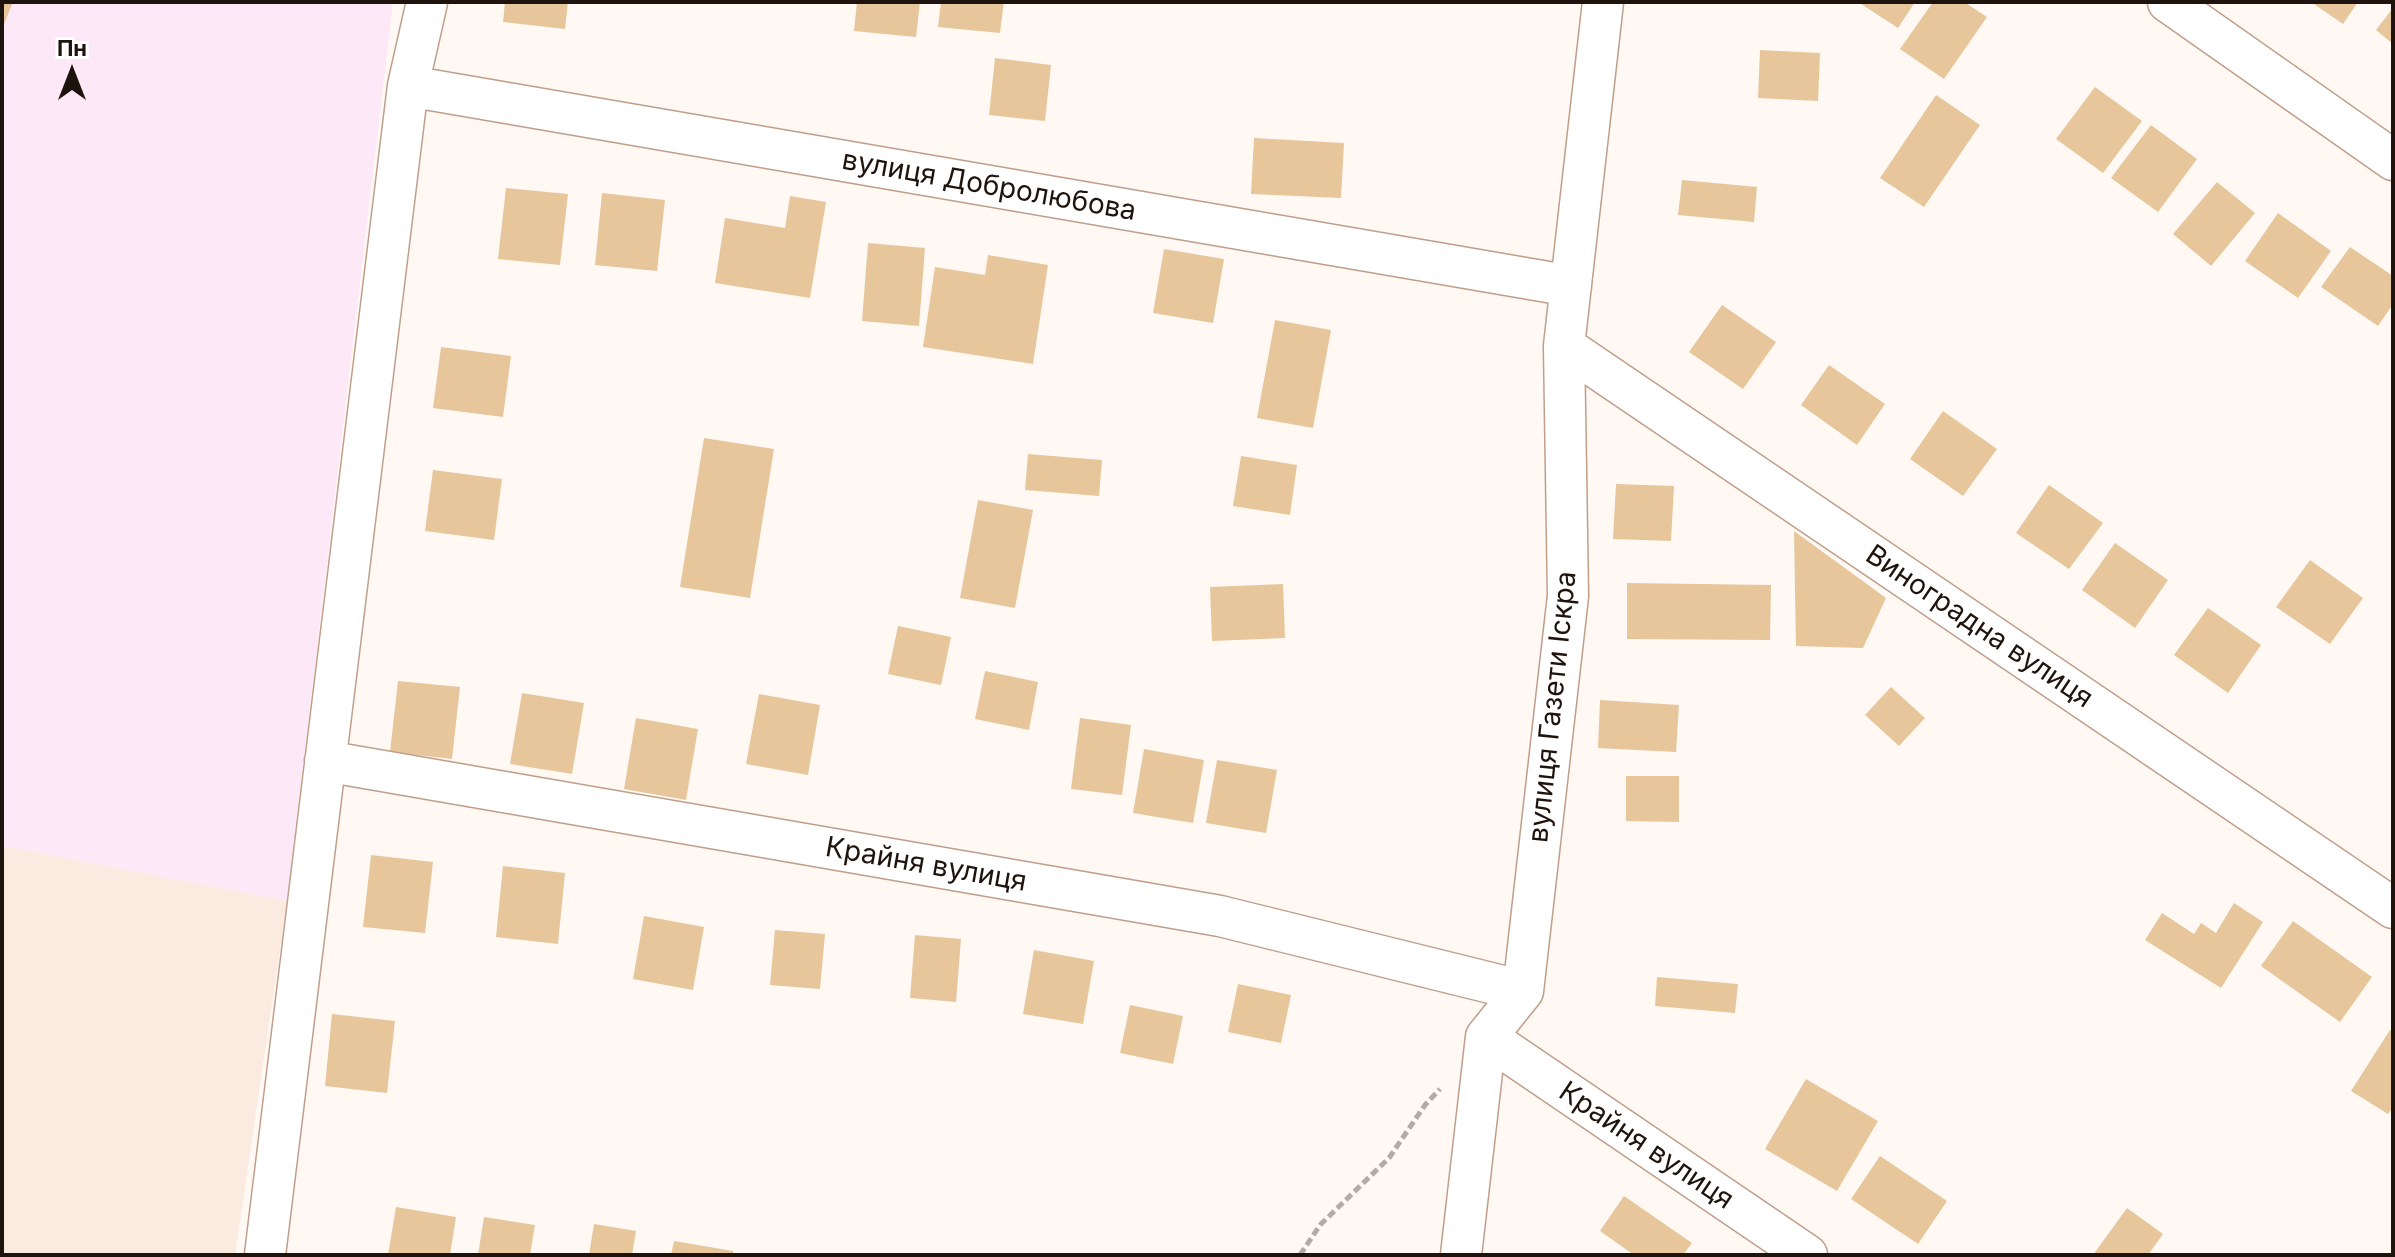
<!DOCTYPE html>
<html>
<head>
<meta charset="utf-8">
<style>
	body { margin:0 }
	#map { position:relative; width:2395px; height:1257px; overflow:hidden; background:#fff8f3; font-family:Inter,sans-serif }
	canvas { display:block }
	.frame { position:absolute; inset:0; border:4px solid #1f140d; pointer-events:none }
	.north { position:absolute; left:32px; top:32px; width:80px; height:80px; -webkit-text-stroke:6px #fff; paint-order:stroke; rotate:0deg; font-size:22px; font-weight:700; line-height:32px; text-align:center; color:#1f140d }
	.north::after { content:''; display:block; margin:auto; width:28px; height:36px; background:#1f140d; clip-path:polygon(50% 0,100% 100%,50% 72%,0 100%) }
</style>
</head>
<body>
<div id="map">
<canvas width="2395" height="1257"></canvas>
<div class="frame"></div>
<div class="north">Пн</div>
</div>
<script>
const ctx = document.querySelector('canvas').getContext('2d');
ctx.lineJoin = 'round';
function fillPath(path, color) { ctx.fillStyle = color; ctx.fill(path, 'evenodd'); }
const shape = rows => new Path2D(rows.map(r => 'M' + r).join(''));
function stroke(path, color, width, dash) { ctx.strokeStyle = color; ctx.lineWidth = width; ctx.lineCap = dash ? 'butt' : 'round'; ctx.setLineDash(dash || []); ctx.stroke(path); }
function label(font, color, halo, rows, align = 'center') {
  ctx.font = font + ' Inter,sans-serif'; ctx.lineWidth = 6; ctx.setLineDash([]); ctx.textBaseline = 'middle'; ctx.strokeStyle = halo; ctx.fillStyle = color; for (const [text, x, y, turn = 0] of rows) {
    ctx.save(); ctx.translate(x, y); ctx.rotate((+turn || 0) * Math.PI / 180); ctx.textAlign = isNaN(turn) ? turn : align; if (halo) ctx.strokeText(text, 0, 0); ctx.fillText(text, 0, 0); ctx.restore();
  }
}
fillPath(shape([
	[2,2,393,2,287,901,2,846]
]), '#fde8f8');
fillPath(shape([
	[2,846,287,901,235,1255,2,1255]
]), '#fbeae0');
fillPath(shape([
	[2,2,13,2,2,29],
	[505,2,568,2,565,29,503,22],
	[857,2,920,2,916,37,854,31],
	[941,2,1004,2,1000,33,938,27],
	[1858,2,1915,2,1898,28],
	[1933,2,1964,2,1987,17,1944,79,1900,49],
	[2311,2,2358,2,2343,24],
	[2393,8,2393,44,2376,30],
	[1760,50,1820,53,1818,101,1758,98],
	[995,58,1051,65,1045,121,989,115],
	[2095,87,2142,121,2103,173,2056,139],
	[1936,95,1980,125,1924,207,1880,178],
	[2151,125,2197,159,2158,212,2111,178],
	[1254,138,1344,143,1341,198,1251,194],
	[1682,180,1757,187,1754,222,1678,215],
	[2217,182,2255,213,2211,266,2173,234],
	[506,188,568,194,560,265,498,259],
	[602,193,665,200,657,271,595,265],
	[790,196,826,202,810,298,715,283,725,218,785,228],
	[2278,213,2331,251,2298,298,2245,261],
	[868,243,925,248,919,326,862,321],
	[2350,247,2393,276,2393,304,2378,326,2321,287],
	[1164,249,1224,259,1213,323,1153,313],
	[988,255,1048,265,1033,364,923,347,935,267,985,275],
	[1722,305,1776,342,1743,389,1689,352],
	[1275,320,1331,330,1313,428,1257,418],
	[441,347,511,356,503,417,433,408],
	[1829,365,1885,404,1857,445,1801,405],
	[1943,411,1997,449,1963,496,1910,459],
	[704,438,774,449,750,598,680,587],
	[1028,454,1102,460,1099,496,1025,490],
	[1241,456,1297,465,1290,515,1233,506],
	[433,470,502,479,494,540,425,531],
	[1616,484,1674,486,1671,541,1613,539],
	[2049,485,2103,523,2069,569,2016,533],
	[978,500,1033,510,1015,608,960,598],
	[1794,531,1886,598,1863,648,1796,646],
	[2115,543,2168,580,2135,628,2082,590],
	[2310,560,2363,598,2330,644,2276,607],
	[1627,583,1771,585,1770,640,1627,639],
	[1283,584,1285,638,1212,641,1210,587],
	[2208,608,2261,645,2228,693,2174,655],
	[898,626,951,637,941,685,888,674],
	[985,671,1038,682,1029,730,975,719],
	[398,681,460,687,452,759,390,752],
	[1891,687,1925,718,1899,746,1865,715],
	[522,693,584,703,572,774,510,764],
	[759,694,820,705,808,775,746,764],
	[1600,700,1679,705,1676,752,1598,748],
	[636,718,698,729,686,800,624,789],
	[1080,718,1131,725,1122,795,1071,789],
	[1144,749,1204,760,1193,823,1133,813],
	[1217,760,1277,770,1266,833,1206,823],
	[1626,776,1679,776,1679,822,1626,821],
	[371,855,433,862,425,933,363,927],
	[503,866,565,873,558,944,496,937],
	[2234,903,2263,922,2221,988,2145,940,2162,913,2194,934,2201,923,2216,933],
	[644,916,704,927,693,990,633,979],
	[2293,921,2372,977,2340,1022,2261,966],
	[775,930,825,934,820,989,770,985],
	[915,935,961,939,956,1002,910,998],
	[1034,950,1094,961,1083,1024,1023,1014],
	[1657,977,1738,984,1735,1013,1655,1006],
	[1238,984,1291,995,1281,1043,1228,1032],
	[1130,1005,1183,1016,1173,1064,1120,1053],
	[332,1014,395,1021,387,1093,325,1086],
	[2390,1030,2393,1031,2393,1107,2388,1114,2351,1091],
	[1806,1079,1878,1121,1837,1191,1765,1149],
	[1880,1156,1947,1201,1918,1244,1851,1199],
	[1624,1196,1692,1243,1683,1255,1634,1255,1600,1231],
	[396,1207,456,1217,450,1255,388,1255],
	[2127,1208,2163,1234,2148,1255,2093,1255],
	[484,1217,535,1225,530,1255,478,1255],
	[594,1224,636,1231,632,1255,589,1255],
	[674,1241,733,1251,733,1255,671,1255]
]), '#e7c69c');
const minor = shape([
	[2168,2,2393,160],
	[408,86,1571,286],
	[1564,346,2393,908],
	[325,761,1220,916,1523,991],
	[1486,1037,1807,1255],
	[265,1255,408,86,427,2],
	[1461,1255,1486,1037,1523,991,1568,596,1564,346,1603,2]
]);
stroke(minor, '#bf9f8b', 43);
stroke(shape([
	[1300,1255,1320,1225,1389,1158,1425,1105,1440,1089]
]), '#b3aba5', 5, [8, 4]);
stroke(minor, '#fff', 40);
label('28px', '#1f140d', '#fff', [
	["вулиця Добролюбова",989,186,10],
	["Виноградна вулиця",1979,627,34],
	["вулиця Газети Іскра",1553,707,-84],
	["Крайня вулиця",926,865,10],
	["Крайня вулиця",1646,1146,34]
]);
</script>
</body>
</html>
